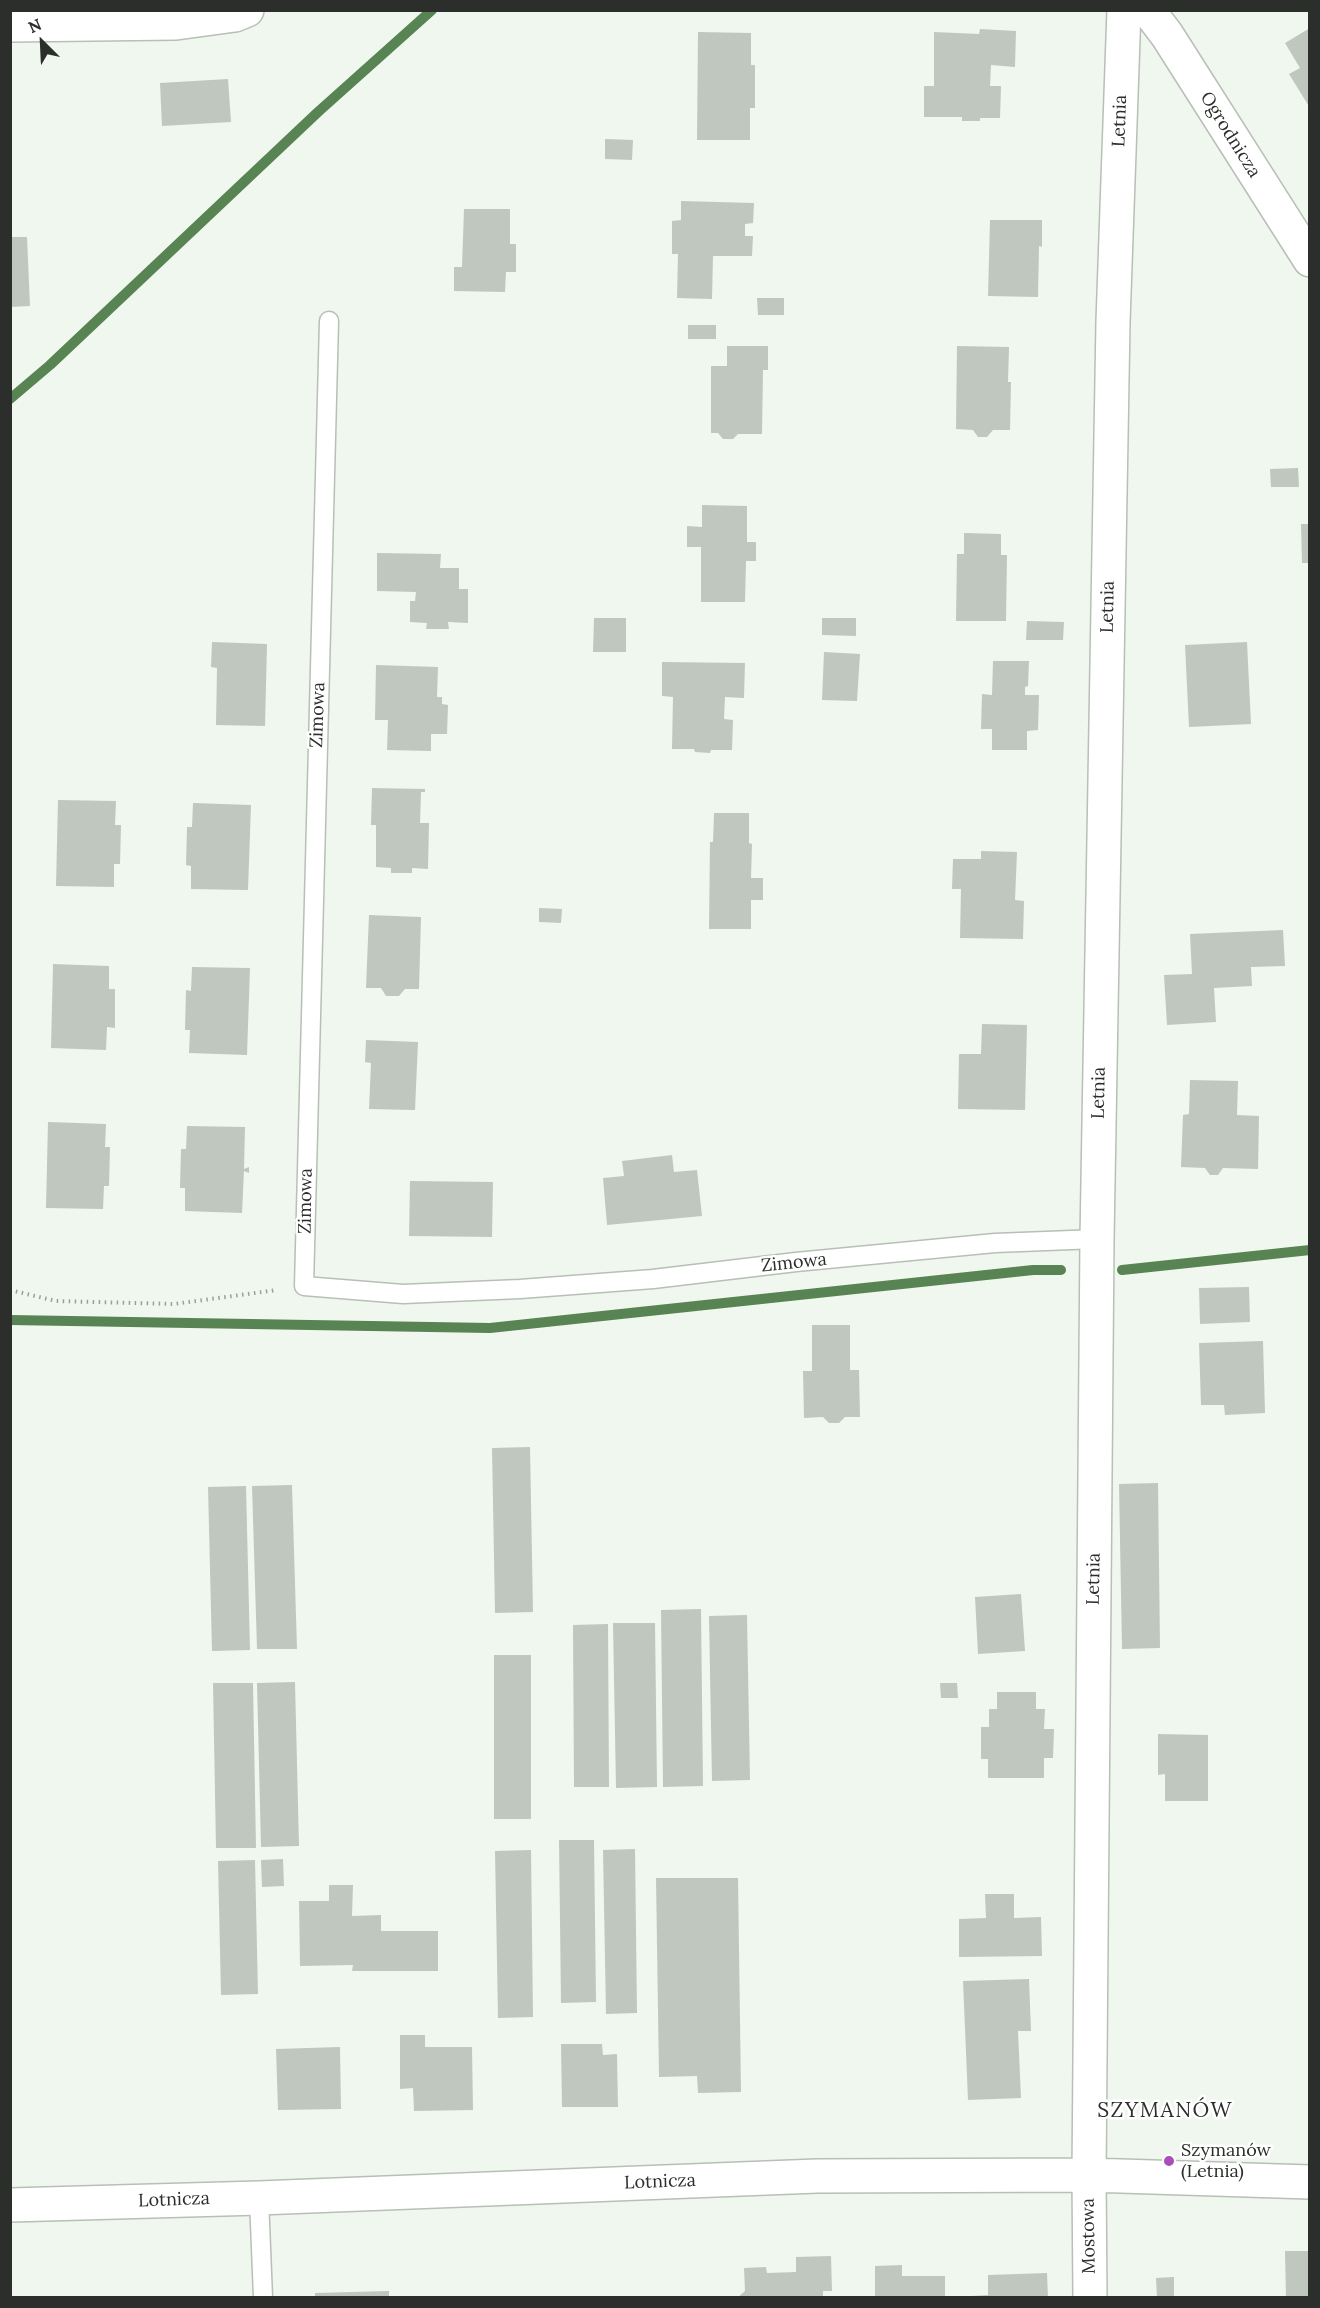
<!DOCTYPE html>
<html>
<head>
<meta charset="utf-8">
<style>
	body { margin:0 }
	#map { position:relative; width:1320px; height:2308px; overflow:hidden; background:#eff7ee; font-family:Lora,serif }
	canvas { display:block }
	.frame { position:absolute; inset:0; border:12px solid #2b2e2a; pointer-events:none }
	.north { position:absolute; left:12px; top:12px; width:60px; height:60px; -webkit-text-stroke:4px #fff; paint-order:stroke; rotate:336deg; font-size:16px; font-weight:700; line-height:24px; text-align:center; color:#2b2e2a }
	.north::after { content:''; display:block; margin:auto; width:21px; height:27px; background:#2b2e2a; clip-path:polygon(50% 0,100% 100%,50% 72%,0 100%) }
</style>
</head>
<body>
<div id="map">
<canvas width="1320" height="2308"></canvas>
<div class="frame"></div>
<div class="north">N</div>
</div>
<script>
const ctx = document.querySelector('canvas').getContext('2d');
ctx.lineJoin = 'round';
const shape = rows => new Path2D(rows.map(r => 'M' + r).join(''));
function stroke(path, color, width, dash) { ctx.strokeStyle = color; ctx.lineWidth = width; ctx.lineCap = dash ? 'butt' : 'round'; ctx.setLineDash(dash || []); ctx.stroke(path); }
function fillPath(path, color) { ctx.fillStyle = color; ctx.fill(path, 'evenodd'); }
function label(font, color, halo, rows, align = 'center') {
  ctx.font = font + ' Lora,serif'; ctx.lineWidth = 5; ctx.setLineDash([]); ctx.textBaseline = 'middle'; ctx.strokeStyle = halo; ctx.fillStyle = color; for (const [text, x, y, turn = 0] of rows) {
    ctx.save(); ctx.translate(x, y); ctx.rotate((+turn || 0) * Math.PI / 180); ctx.textAlign = isNaN(turn) ? turn : align; if (halo) ctx.strokeText(text, 0, 0); ctx.fillText(text, 0, 0); ctx.restore();
  }
}
stroke(shape([
	[10,399,50,365,318,112,432,10],
	[1122,1270,1310,1250],
	[10,1320,490,1328,1033,1270,1061,1270]
]), '#588352', 10);
fillPath(shape([
	[1310,28,1310,108,1289,74,1300,68,1285,43],
	[980,29,1016,31,1015,67,991,65,990,86,1001,86,1000,118,980,118,980,121,962,121,962,117,924,117,924,86,934,86,934,32,979,34],
	[698,32,751,33,751,65,755,65,755,108,750,108,750,140,697,140],
	[228,79,231,122,162,126,160,83],
	[605,139,633,140,632,160,605,159],
	[681,201,754,203,753,223,745,224,745,236,753,236,752,256,713,256,712,299,677,298,678,254,672,254,672,221,681,220],
	[464,209,510,209,510,244,516,244,516,272,506,272,505,292,454,291,454,267,462,267],
	[990,220,1042,220,1042,247,1039,246,1038,297,988,296],
	[10,237,27,237,30,306,10,307],
	[757,298,784,298,784,315,758,315],
	[688,325,716,325,716,339,688,339],
	[727,346,768,346,768,370,763,370,762,434,738,434,733,439,723,439,718,433,711,433,711,366,727,366],
	[957,346,1009,347,1008,382,1011,382,1010,430,993,430,987,437,978,437,973,430,956,429],
	[1298,468,1299,487,1271,487,1270,469],
	[702,505,747,506,747,542,756,542,756,561,746,561,745,602,701,602,701,547,687,547,687,526,702,527],
	[1301,524,1310,524,1310,563,1302,563],
	[964,533,1001,534,1001,555,1007,555,1006,621,956,621,957,554,964,554],
	[377,553,441,554,440,568,459,568,459,589,468,589,468,623,448,622,449,629,426,629,427,623,410,622,410,601,415,601,416,592,377,591],
	[594,618,626,618,626,652,593,652],
	[822,618,856,618,856,636,822,635],
	[1027,621,1064,622,1063,640,1026,640],
	[212,642,267,644,265,726,216,725,217,668,211,667],
	[1247,642,1251,724,1189,727,1185,645],
	[824,652,860,654,857,701,822,700],
	[993,661,1029,661,1028,686,1025,687,1025,695,1039,695,1038,730,1027,731,1027,750,992,750,992,729,981,729,982,694,992,695],
	[662,662,745,663,744,698,725,697,724,719,733,720,732,750,711,750,710,753,695,752,694,749,672,749,673,697,662,696],
	[376,665,438,667,437,697,442,697,442,704,448,705,447,734,431,734,431,751,387,750,388,720,375,720],
	[372,788,425,789,425,792,421,792,420,823,429,823,428,869,412,868,412,873,391,873,391,868,376,867,376,825,371,825],
	[58,800,116,801,115,825,121,825,120,864,114,864,114,887,56,886],
	[193,803,251,805,248,890,191,889,191,866,186,865,187,827,192,827],
	[714,813,749,813,749,843,752,844,751,878,763,878,763,900,751,900,751,929,709,929,710,842,713,842],
	[981,851,1017,852,1015,900,1024,901,1023,939,960,938,961,889,952,889,953,859,981,859],
	[539,908,562,909,561,923,539,922],
	[369,915,421,917,419,989,405,989,399,996,386,996,381,988,366,988],
	[1283,930,1285,966,1251,967,1252,986,1214,988,1216,1022,1167,1025,1164,975,1192,974,1190,934],
	[53,964,109,966,109,989,115,989,115,1028,107,1027,106,1050,51,1048],
	[192,967,250,968,247,1055,189,1053,190,1030,185,1030,186,990,191,991],
	[982,1024,1027,1025,1025,1110,958,1109,959,1054,981,1054],
	[366,1040,418,1042,415,1110,369,1109,371,1063,365,1062],
	[1190,1080,1238,1081,1237,1115,1259,1116,1258,1169,1223,1168,1218,1175,1210,1175,1205,1168,1181,1167,1183,1115,1189,1114],
	[48,1122,106,1124,105,1147,110,1147,109,1186,104,1186,103,1209,46,1208],
	[187,1126,245,1127,244,1169,249,1167,249,1173,244,1171,242,1213,185,1211,185,1188,180,1188,181,1149,186,1149],
	[672,1155,674,1172,697,1170,702,1216,607,1225,603,1178,624,1176,622,1161],
	[410,1181,493,1182,492,1237,409,1236],
	[1249,1287,1250,1322,1200,1324,1199,1288],
	[812,1325,850,1325,850,1370,859,1370,860,1417,845,1417,839,1423,829,1423,823,1417,804,1418,803,1371,812,1371],
	[1263,1341,1265,1413,1225,1415,1224,1405,1201,1405,1199,1343],
	[530,1447,533,1612,495,1613,492,1448],
	[1158,1483,1160,1648,1122,1649,1119,1484],
	[292,1485,297,1649,257,1649,252,1486],
	[246,1486,250,1650,212,1651,208,1487],
	[1021,1594,1025,1651,978,1654,975,1597],
	[701,1609,703,1786,663,1787,661,1610],
	[747,1615,750,1780,712,1781,709,1616],
	[613,1623,655,1623,657,1787,616,1788],
	[608,1624,609,1787,574,1787,573,1625],
	[494,1655,531,1655,531,1819,494,1819],
	[295,1682,299,1846,261,1847,257,1683],
	[213,1683,253,1683,256,1848,216,1848],
	[940,1683,957,1683,958,1698,941,1698],
	[997,1692,1036,1692,1036,1709,1045,1709,1044,1729,1054,1729,1053,1758,1044,1758,1044,1778,988,1778,988,1759,981,1759,981,1727,989,1727,989,1709,997,1709],
	[1158,1734,1208,1735,1208,1801,1165,1801,1165,1774,1158,1775],
	[559,1840,594,1840,596,2002,561,2003],
	[635,1849,637,2013,606,2014,603,1850],
	[531,1850,533,2017,498,2018,495,1851],
	[283,1859,284,1886,262,1887,261,1860],
	[255,1860,258,1994,221,1995,218,1861],
	[656,1878,738,1878,741,2092,698,2093,697,2076,659,2077],
	[329,1885,353,1885,352,1916,381,1915,381,1931,438,1931,438,1971,352,1971,353,1965,300,1966,299,1901,329,1901],
	[985,1894,1014,1894,1014,1918,1041,1917,1042,1956,959,1957,959,1919,986,1918],
	[1029,1979,1031,2031,1018,2031,1021,2098,968,2100,963,1981],
	[400,2035,425,2035,425,2047,472,2047,473,2110,414,2111,413,2088,400,2089],
	[561,2044,602,2044,603,2055,617,2054,618,2107,562,2107],
	[340,2047,341,2109,278,2110,276,2049],
	[1285,2251,1310,2251,1310,2298,1286,2298],
	[831,2256,832,2291,823,2291,823,2298,737,2298,745,2291,744,2268,766,2267,767,2273,796,2272,796,2257],
	[902,2265,902,2276,945,2276,945,2298,875,2298,875,2266],
	[1047,2273,1048,2298,971,2298,971,2296,988,2295,988,2275],
	[1174,2277,1174,2298,1157,2298,1156,2278],
	[389,2291,389,2298,315,2298,315,2293]
]), '#c0c7bf');
const lane = shape([
	[329,321,304,1286,403,1294,520,1289,653,1279,796,1262,995,1243,1097,1239],
	[259,2198,263,2298]
]);
const street = shape([
	[1148,10,1167,35,1310,260],
	[10,25,176,23,235,15,247,10],
	[10,2205,259,2198,817,2176,1089,2175,1310,2182],
	[1090,2298,1089,2175,1097,1239,1113,322,1124,10]
]);
stroke(lane, '#b8bfb7', 21);
stroke(street, '#b8bfb7', 36);
stroke(shape([
	[10,1290,56,1301,174,1304,277,1290]
]), '#9aa099', 4, [1.5, 4.5]);
stroke(lane, '#fff', 18);
stroke(street, '#fff', 33);
for (const [x, y, r, color] of [
	[1169,2161,6,"#a94eba"]
]) { const dot = new Path2D(); dot.arc(x, y, r, 0, 2 * Math.PI); ctx.fillStyle = color; ctx.fill(dot); stroke(dot, '#fff', 2); }
label('18px', '#2b2e2a', '#fff', [
	["Letnia",1120,121,-88],
	["Ogrodnicza",1230,135,58],
	["Letnia",1108,607,-89],
	["Zimowa",318,715,-88],
	["Letnia",1099,1093,-89],
	["Zimowa",306,1201,-89],
	["Zimowa",794,1263,-6],
	["Letnia",1094,1579,-89],
	["Lotnicza",660,2182,-2],
	["Lotnicza",174,2200,-2],
	["Mostowa",1089,2236,-91]
]);
label('18px', '#2b2e2a', '#fff', [
	["Szymanów",1181,2151],
	["(Letnia)",1181,2172]
], 'left');
ctx.letterSpacing = '1.5px';
label('21px', '#2b2e2a', '#fff', [
	["SZYMANÓW",1165,2111]
]);
ctx.letterSpacing = '0px';
</script>
</body>
</html>
